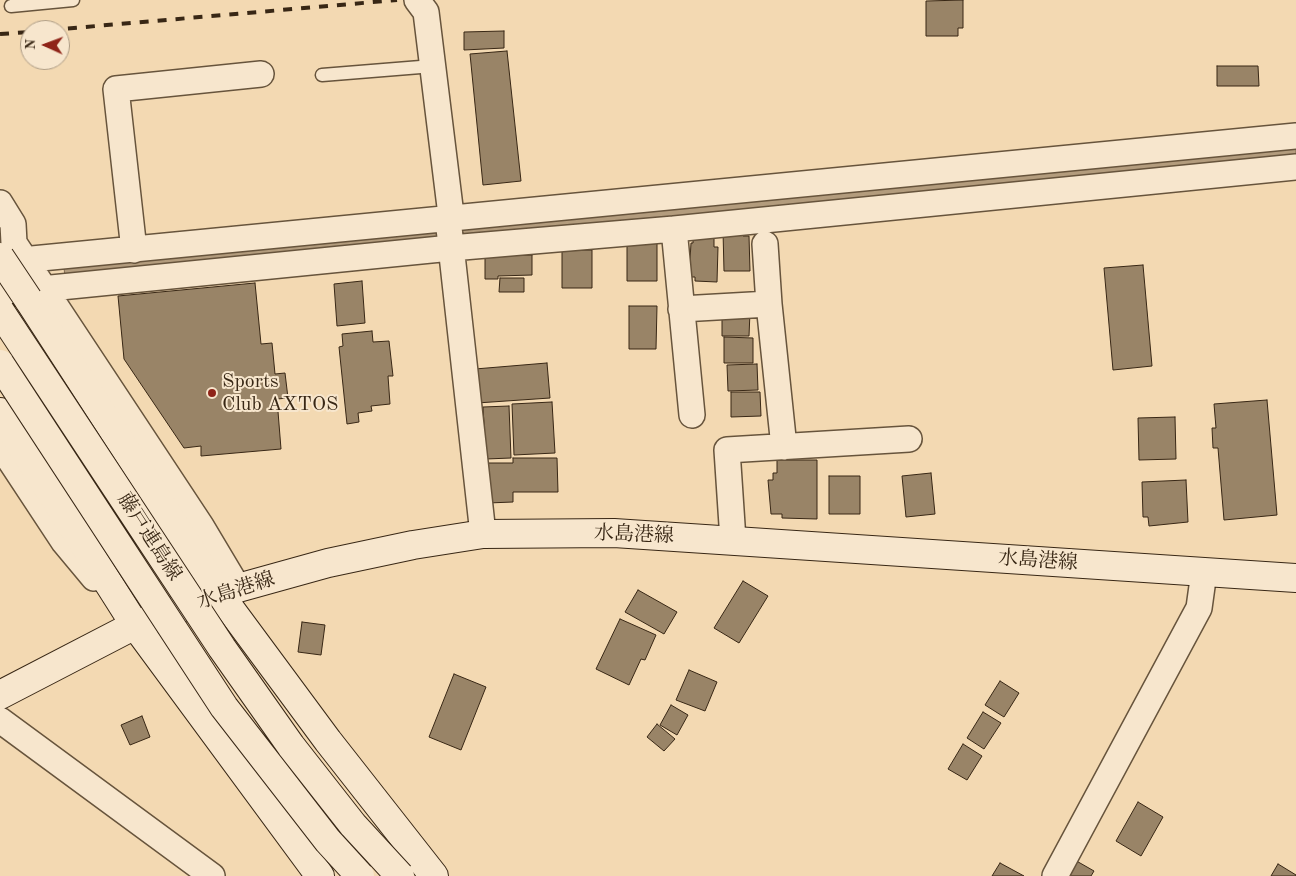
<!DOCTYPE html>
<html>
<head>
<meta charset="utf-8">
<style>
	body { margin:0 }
	#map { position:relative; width:1296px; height:876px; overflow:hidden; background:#f3d9b2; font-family:"Old Standard TT",serif }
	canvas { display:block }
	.north { position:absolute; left:20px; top:20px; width:50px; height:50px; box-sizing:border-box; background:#f7e6cd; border:1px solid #ab9a83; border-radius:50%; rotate:272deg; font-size:14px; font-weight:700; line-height:20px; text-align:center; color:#382715 }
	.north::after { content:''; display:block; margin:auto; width:18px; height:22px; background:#8f2418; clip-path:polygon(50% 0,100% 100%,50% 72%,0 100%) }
</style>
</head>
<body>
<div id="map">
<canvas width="1296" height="876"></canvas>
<div class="north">N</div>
</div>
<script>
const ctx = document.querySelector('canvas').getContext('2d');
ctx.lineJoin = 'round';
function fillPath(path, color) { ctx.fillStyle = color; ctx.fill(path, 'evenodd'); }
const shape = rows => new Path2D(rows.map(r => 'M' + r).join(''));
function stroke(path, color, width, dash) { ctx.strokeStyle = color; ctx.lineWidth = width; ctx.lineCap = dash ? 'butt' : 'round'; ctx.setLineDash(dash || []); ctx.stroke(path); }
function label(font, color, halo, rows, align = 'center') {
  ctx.font = font + ' "Old Standard TT","Noto Serif JP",serif'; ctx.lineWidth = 4; ctx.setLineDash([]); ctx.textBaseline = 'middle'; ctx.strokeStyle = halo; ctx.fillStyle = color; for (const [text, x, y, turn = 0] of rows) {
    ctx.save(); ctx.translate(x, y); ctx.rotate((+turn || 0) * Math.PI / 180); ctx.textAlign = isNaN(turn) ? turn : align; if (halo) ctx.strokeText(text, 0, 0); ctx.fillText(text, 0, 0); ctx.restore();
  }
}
const water = shape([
	[1296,148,1296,157,65,277,64,268,1296,148]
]);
fillPath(water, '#b39c7d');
stroke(water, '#826d53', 1);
const building = shape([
	[963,0,963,28,958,28,958,36,926,36,926,1,963,0],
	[504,31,504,48,464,50,464,32,504,31],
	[507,51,521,181,483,185,470,54,507,51],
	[1217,66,1258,66,1259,86,1217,86,1217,66],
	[743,230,743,236,749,236,750,271,724,271,723,231,743,230],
	[693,233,714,234,714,247,718,247,717,282,695,281,695,277,689,277,691,243,693,243,693,233],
	[627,241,657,241,657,281,627,281,627,241],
	[562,250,592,250,592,288,562,288,562,250],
	[532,255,532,275,498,276,498,279,485,279,485,256,532,255],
	[1143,265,1152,366,1113,370,1104,268,1143,265],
	[500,278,524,278,524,292,499,292,500,278],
	[362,281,365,323,337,326,334,284,362,281],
	[255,283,261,344,272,343,275,374,285,373,288,398,277,399,281,449,201,456,201,446,184,448,124,359,118,296,255,283],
	[629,306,657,306,656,349,629,349,629,306],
	[722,311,750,312,749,336,722,336,722,311],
	[372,331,373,342,389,341,393,376,388,376,390,404,371,406,372,411,358,413,359,422,347,424,339,347,343,346,342,334,372,331],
	[724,337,753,338,753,363,724,363,724,337],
	[547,363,550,398,477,403,475,369,547,363],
	[757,364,758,390,728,391,727,365,757,364],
	[731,392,760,392,761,416,731,417,731,392],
	[1267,400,1277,515,1224,520,1218,448,1213,448,1212,428,1216,428,1214,404,1267,400],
	[552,402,555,453,514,455,512,404,552,402],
	[509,406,511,458,486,459,483,407,509,406],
	[1175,417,1176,459,1139,460,1138,418,1175,417],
	[513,458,557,458,558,492,513,492,513,502,488,503,487,463,513,463,513,458],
	[777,460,817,460,817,519,782,518,782,514,771,514,768,480,773,480,773,473,777,473,777,460],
	[931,473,935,514,906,517,902,476,931,473],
	[829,476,860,476,860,514,829,514,829,476],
	[1186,480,1188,522,1149,526,1148,517,1143,517,1142,482,1186,480],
	[743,581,768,596,739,643,714,628,743,581],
	[638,590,677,612,664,634,625,612,638,590],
	[620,619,656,635,645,660,641,659,629,685,596,669,620,619],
	[302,622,325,625,321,655,298,652,302,622],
	[689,670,717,682,705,711,676,700,689,670],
	[454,674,486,687,461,750,429,737,454,674],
	[1000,681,1019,693,1004,717,985,705,1000,681],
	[671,705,688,715,677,735,660,725,671,705],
	[983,712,1001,723,984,749,967,738,983,712],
	[142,716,150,737,130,745,121,725,142,716],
	[657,724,675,739,664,751,647,737,657,724],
	[963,744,982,756,967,780,948,769,963,744],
	[1138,802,1163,817,1141,856,1116,841,1138,802],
	[1073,859,1094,871,1091,876,1064,876,1073,859],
	[1000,863,1024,876,992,876,1000,863],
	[1278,864,1296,875,1296,876,1271,876,1278,864]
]);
fillPath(building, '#998467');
stroke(building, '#382715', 1);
const service = shape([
	[11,6,73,0],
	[322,75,433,66]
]);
const minor = shape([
	[417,0,426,12,450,207,448,219,483,534],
	[0,203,13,224,14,243,201,526,238,588],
	[674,229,692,415],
	[134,250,116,89,261,74],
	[0,262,1296,136],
	[0,293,451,248,674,229,1296,167],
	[769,304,784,447],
	[681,309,769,304,765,244],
	[0,445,64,542,94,578],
	[733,540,727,450,909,439],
	[0,720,212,876],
	[1055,876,1199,608,1204,572]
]);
const secondary = shape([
	[28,299,220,595,328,741,434,876],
	[0,412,135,625,320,876],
	[0,695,135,625,238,588,328,563,413,545,483,534,614,533,1296,578]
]);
stroke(service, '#67543c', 15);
stroke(minor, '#67543c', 28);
stroke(secondary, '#382715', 30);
stroke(service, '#f7e6cd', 12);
stroke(minor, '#f7e6cd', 25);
stroke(secondary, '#f7e6cd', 28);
stroke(shape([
	[50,30,397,0],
	[0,34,30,32]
]), '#382715', 4, [9, 9]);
const secondaryBridge = shape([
	[0,257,28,299],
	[0,311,222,648,291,746,353,825,400,876],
	[0,364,224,707,328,841,360,876]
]);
stroke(secondaryBridge, '#382715', 30, []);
stroke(secondaryBridge, '#f7e6cd', 28);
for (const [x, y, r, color] of [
	[212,393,5,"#8f2418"]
]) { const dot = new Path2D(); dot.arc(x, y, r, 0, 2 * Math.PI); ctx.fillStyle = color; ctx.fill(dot); stroke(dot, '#f7e6cd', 2); }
label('20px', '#382715', '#f7e6cd', [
	["Sports",222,382],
	["Club AXTOS",222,405]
], 'left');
label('20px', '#382715', '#f7e6cd', [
	["水島港線",634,535,2],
	["藤戸連島線",149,537,57],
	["水島港線",1038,561,4],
	["水島港線",236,591,-18]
]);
</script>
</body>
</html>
